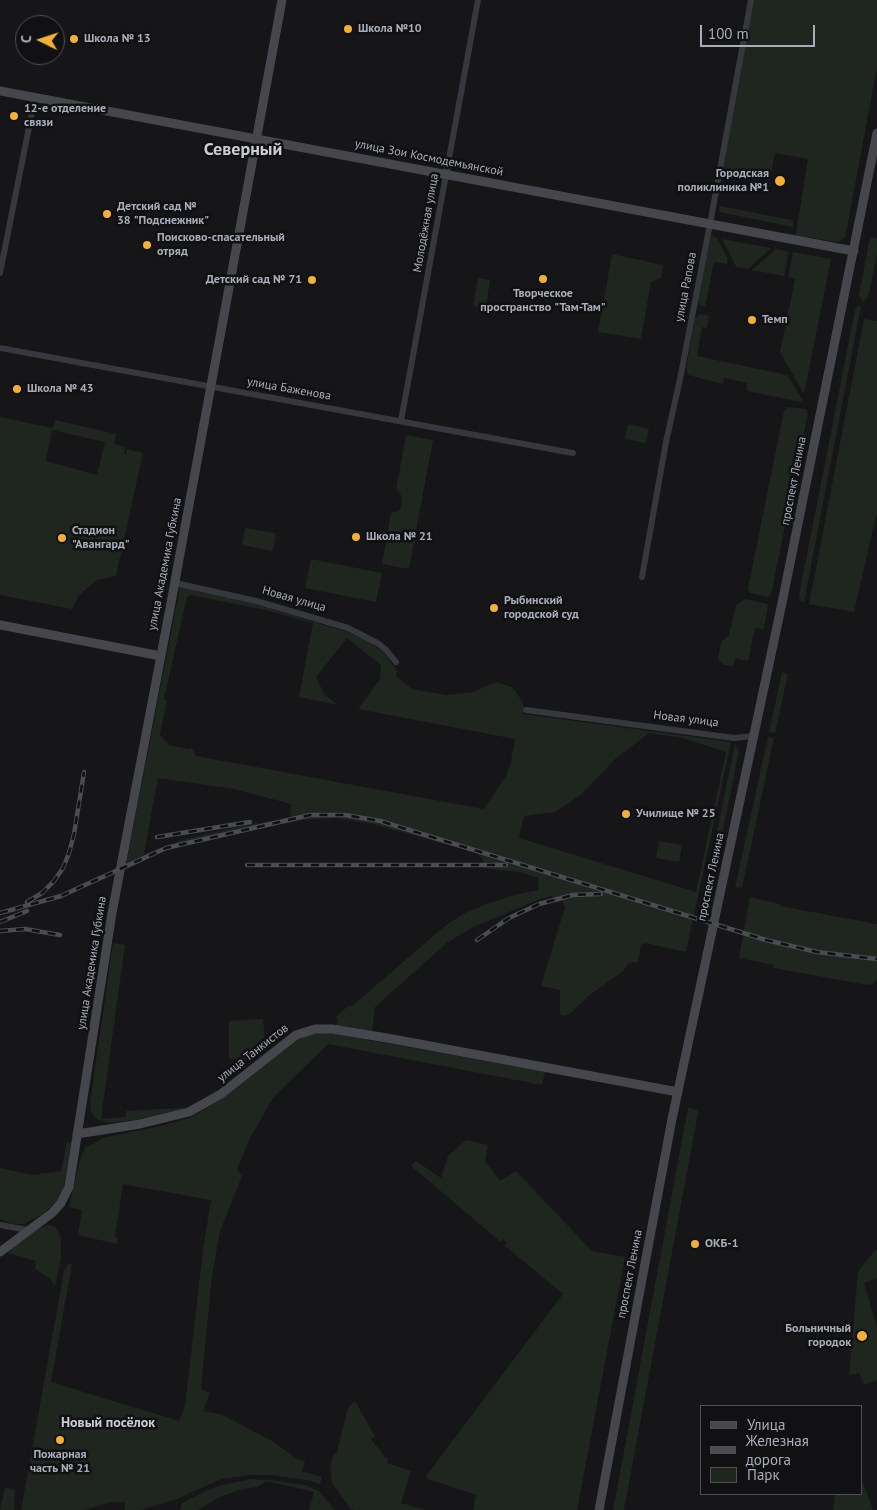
<!DOCTYPE html>
<html>
<head>
<meta charset="utf-8">
<style>
	body { margin:0 }
	#map { position:relative; width:877px; height:1510px; overflow:hidden; background:#161618; font-family:"PT Sans",sans-serif }
	canvas { display:block }
	.legend { position:absolute; left:700px; top:1405px; width:162px; height:90px; box-sizing:border-box; background:#111113; border:1px solid #4d4f55; margin:0; padding:6px 9px; list-style:none; font-size:15px; color:#a8adb8 }
	.legend li { display:flex; align-items:center; gap:10px; height:25px }
	.legend b { width:25px; border:1px solid #4d4f55 }
	.north { position:absolute; left:15px; top:15px; width:50px; height:50px; box-sizing:border-box; background:#111113; border:1px solid #4d4f55; border-radius:50%; rotate:274deg; font-size:14px; font-weight:700; line-height:20px; text-align:center; color:#a8adb8 }
	.north::after { content:''; display:block; margin:auto; width:18px; height:22px; background:#f2b134; clip-path:polygon(50% 0,100% 100%,50% 72%,0 100%) }
	.scale { position:absolute; left:700px; top:25px; width:115px; height:22px; box-sizing:border-box; border:2px solid #a8adb8; border-top:0; padding-left:6px; font-size:15px; line-height:18px; white-space:nowrap; color:#a8adb8; -webkit-text-stroke:4px #111113; paint-order:stroke }
</style>
</head>
<body>
<div id="map">
<canvas width="877" height="1510"></canvas>
<ul class="legend">
<li><b style="height:6px;background:#45474d"></b>Улица</li>
<li><b style="height:6px;background:#4a4c52"></b>Железная дорога</li>
<li><b style="height:14px;background:#1e261f"></b>Парк</li>
</ul>
<div class="north">С</div>
<div class="scale">100 m</div>
</div>
<script>
const ctx = document.querySelector('canvas').getContext('2d');
ctx.lineJoin = 'round';
function fillPath(path, color) { ctx.fillStyle = color; ctx.fill(path, 'evenodd'); }
const shape = rows => new Path2D(rows.map(r => 'M' + r).join(''));
function stroke(path, color, width, dash) { ctx.strokeStyle = color; ctx.lineWidth = width; ctx.lineCap = dash ? 'butt' : 'round'; ctx.setLineDash(dash || []); ctx.stroke(path); }
function label(font, color, halo, rows, align = 'center') {
  ctx.font = font + ' "PT Sans",sans-serif'; ctx.lineWidth = 5; ctx.setLineDash([]); ctx.textBaseline = 'middle'; ctx.strokeStyle = halo; ctx.fillStyle = color; for (const [text, x, y, turn = 0] of rows) {
    ctx.save(); ctx.translate(x, y); ctx.rotate((+turn || 0) * Math.PI / 180); ctx.textAlign = isNaN(turn) ? turn : align; if (halo) ctx.strokeText(text, 0, 0); ctx.fillText(text, 0, 0); ctx.restore();
  }
}
fillPath(shape([
	[754,0,877,0,877,67,846,233,845,237,839,242,797,236,796,233,808,159,775,153,770,179,722,170],
	[720,206,792,220,793,222,793,227,719,212],
	[711,236,717,238,728,259,727,264,714,262,705,307,700,305,698,300],
	[872,237,877,239,877,254,868,298,863,301,861,300,859,295,869,242],
	[722,239,771,248,748,269,736,267],
	[776,249,789,252,784,276,752,270],
	[793,252,831,259,804,394,780,352,795,279,788,277],
	[612,254,663,265,661,278,651,282,641,339,598,332],
	[478,278,490,280,486,308,473,306],
	[861,306,804,602,801,601,799,595,855,310,857,307],
	[701,314,709,316,707,328,702,327,697,356,787,375,802,399,801,402,747,391,747,383,724,378,723,384,688,375,686,368,695,318],
	[864,319,877,321,877,512,854,612,809,604],
	[787,407,806,409,808,413,771,595,768,597,750,593,748,588,784,411],
	[0,417,53,428,55,420,116,434,114,444,125,447,124,454,126,454,127,449,143,453,116,576,97,580,79,595,72,609,0,595],
	[52,430,105,442,97,475,46,461],
	[628,424,649,429,646,443,625,439],
	[406,435,433,440,409,569,382,564,391,513,398,511,401,508,402,499,400,493,396,490],
	[245,528,276,533,273,551,242,545],
	[311,559,382,573,376,602,305,588],
	[180,587,254,604,347,632,368,641,383,652,397,671,396,677,412,689,447,695,473,692,496,682,511,687,517,693,524,706,523,714,731,742,686,952,645,943,641,945,638,962,629,963,623,971,587,997,570,1014,562,1016,560,1014,560,990,541,986,565,907,562,901,554,903,552,896,543,898,473,927,448,942,375,1007,372,1031,335,1025,338,1022,336,1017,349,1005,352,1006,446,925,467,912,487,904,514,895,539,890,538,878,519,872,483,868,483,859,477,853,373,824,337,818,302,820,186,845,167,850,125,870],
	[191,595,265,610,313,623,299,697,338,705,325,695,316,677,347,638,381,665,380,679,358,709,515,739,510,766,506,776,484,809,196,756,192,748,189,749,169,745,160,735,167,700,164,699,187,597],
	[649,733,683,738,726,752,696,892,519,838,524,816,555,812,582,794,615,759],
	[158,778,234,789,291,804,290,818,241,826,186,839,144,854],
	[745,599,768,604,764,629,755,628,748,661,735,658,733,666,724,665,718,659,721,642,729,635,736,605],
	[782,672,788,674,775,733,769,732],
	[768,737,774,738,742,888,735,887],
	[735,744,739,751,722,835,716,837],
	[659,841,682,845,679,862,656,858],
	[715,843,718,844,719,850,706,911,700,914],
	[750,897,780,904,780,906,877,924,877,979,872,985,862,984,774,968,774,965,739,958],
	[113,943,125,945,101,1119,126,1117,126,1111,183,1108,183,1110,160,1116,111,1123,98,1120,91,1113,90,1103],
	[263,1019,265,1041,269,1046,254,1059,229,1059,229,1021],
	[324,1032,545,1072,542,1085,328,1044,274,1097,251,1136,237,1169,242,1176,220,1231,212,1275,201,1389,210,1393,203,1411,220,1414,271,1440,297,1459,305,1461,302,1471,322,1477,320,1484,306,1480,271,1475,250,1475,221,1479,177,1499,140,1510,125,1510,125,1502,110,1502,85,1510,21,1510,64,1271,68,1264,72,1264,51,1382,179,1421,185,1406,203,1250,211,1200,123,1184,115,1237,118,1238,117,1244,78,1235,82,1210,69,1207,79,1163,85,1148,103,1138,165,1125,192,1117,220,1100,297,1039,309,1034],
	[688,1108,697,1110,698,1113,624,1510,613,1510],
	[466,1140,488,1145,485,1161,500,1181,516,1171,592,1251,625,1257,577,1510,473,1510,476,1495,428,1479,426,1476,563,1294,505,1246,507,1243,503,1239,501,1242,411,1166,416,1161,441,1178,448,1156],
	[67,1142,71,1142,69,1159,64,1186,59,1199,43,1214,24,1224,13,1224,0,1219,0,1168,33,1175,61,1171],
	[49,1225,55,1227,61,1238,61,1258,55,1286,49,1278,35,1269,36,1261,8,1253,5,1250,38,1228],
	[875,1250,877,1250,877,1278,864,1283,877,1327,877,1380,864,1385,859,1373,849,1375,858,1272],
	[355,1401,375,1436,371,1439,384,1456,389,1459,387,1463,411,1471,401,1503,425,1510,355,1510,350,1508,332,1483,330,1469,333,1455,337,1452,348,1408],
	[861,1477,873,1510,833,1510,835,1494,861,1494],
	[251,1479,270,1480,305,1485,320,1492,335,1510,309,1510,314,1492,266,1481,257,1487,239,1490,220,1497,198,1510,180,1510,182,1503,209,1489,223,1485],
	[5,1487,15,1490,14,1510,0,1510]
]), '#1e261f');
stroke(shape([
	[0,273,35,97],
	[0,348,573,453],
	[401,421,478,0],
	[642,577,666,442,680,379,710,224,751,0],
	[175,583,256,601,348,628,379,644,386,650,396,662],
	[526,710,734,738,754,736],
	[0,1225,27,1230]
]), '#37383d', 6);
stroke(shape([
	[0,91,854,251],
	[0,625,161,656],
	[77,1134,140,1124,189,1112,221,1094,296,1035,315,1029,332,1029,387,1038,678,1092],
	[0,1252,52,1213,61,1203,69,1187,112,913,171,603,282,0],
	[599,1510,672,1119,782,603,877,133]
]), '#45474d', 9);
const rail = shape([
	[157,837,250,822],
	[247,865,506,865],
	[27,902,42,893,54,881,63,868,69,853,74,834,84,772],
	[0,913,61,896,166,848,310,815,345,815,380,821,766,940,817,952,877,959],
	[0,922,27,911],
	[0,931,25,929,60,935],
	[477,940,509,918,539,904,573,895,601,894]
]);
stroke(rail, '#4a4c52', 4.5);
stroke(rail, '#111113', 2.5, [8]);
for (const [x, y, r, color] of [
	[348,29,5,"#f2b134"],
	[74,39,5,"#f2b134"],
	[14,116,5,"#f2b134"],
	[780,181,6,"#f2b134"],
	[107,214,5,"#f2b134"],
	[147,245,5,"#f2b134"],
	[543,279,5,"#f2b134"],
	[312,280,5,"#f2b134"],
	[752,320,5,"#f2b134"],
	[17,389,5,"#f2b134"],
	[356,537,5,"#f2b134"],
	[62,538,5,"#f2b134"],
	[494,608,5,"#f2b134"],
	[626,814,5,"#f2b134"],
	[695,1244,5,"#f2b134"],
	[862,1336,6,"#f2b134"],
	[60,1440,5,"#f2b134"]
]) { const dot = new Path2D(); dot.arc(x, y, r, 0, 2 * Math.PI); ctx.fillStyle = color; ctx.fill(dot); stroke(dot, '#111113', 2); }
label('bold 12px', '#a8adb8', '#111113', [
	["Школа №10",358,29],
	["Школа № 13",84,39],
	["12-е отделение",24,109],
	["связи",24,123],
	["Городская",769,174,"right"],
	["поликлиника №1",769,188,"right"],
	["Детский сад №",117,207],
	["38 \"Подснежник\"",117,221],
	["Поисково-спасательный",157,238],
	["отряд",157,252],
	["Детский сад № 71",302,280,"right"],
	["Творческое",543,294,"center"],
	["пространство \"Там-Там\"",543,308,"center"],
	["Темп",762,320],
	["Школа № 43",27,389],
	["Стадион",72,531],
	["\"Авангард\"",72,545],
	["Школа № 21",366,537],
	["Рыбинский",504,601],
	["городской суд",504,615],
	["Училище № 25",636,814],
	["ОКБ-1",705,1244],
	["Больничный",851,1329,"right"],
	["городок",851,1343,"right"],
	["Пожарная",60,1455,"center"],
	["часть № 21",60,1469,"center"]
], 'left');
label('12px', '#a8adb8', '#111113', [
	["улица Зои Космодемьянской",429,158,11],
	["Молодёжная улица",426,223,-80],
	["улица Рапова",686,287,-79],
	["улица Баженова",289,389,10],
	["проспект Ленина",794,481,-79],
	["улица Академика Губкина",165,564,-79],
	["Новая улица",294,599,16],
	["Новая улица",686,719,7],
	["проспект Ленина",711,877,-78],
	["улица Академика Губкина",92,963,-81],
	["улица Танкистов",253,1053,-38],
	["проспект Ленина",630,1274,-79]
]);
label('bold 14px', '#c9ccd4', '#111113', [
	["Новый посёлок",108,1423]
]);
label('bold 18px', '#c9ccd4', '#111113', [
	["Северный",243,150]
]);
</script>
</body>
</html>
